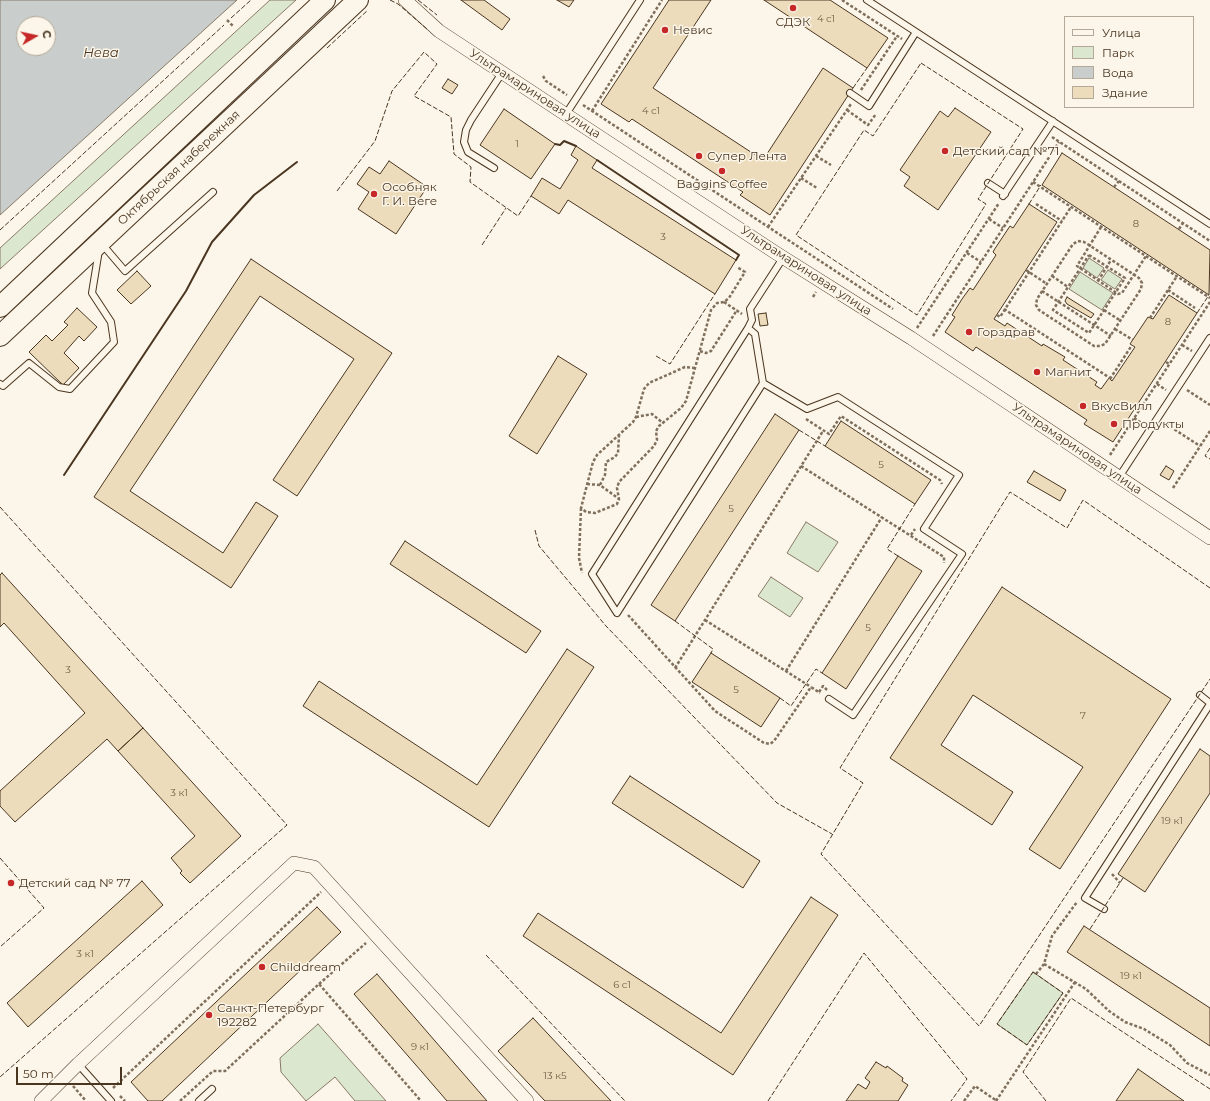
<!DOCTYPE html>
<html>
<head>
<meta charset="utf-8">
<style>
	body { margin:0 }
	#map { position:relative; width:1210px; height:1101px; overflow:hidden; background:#fbf6e9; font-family:Montserrat,sans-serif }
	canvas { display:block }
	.legend { position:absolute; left:1064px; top:16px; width:130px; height:92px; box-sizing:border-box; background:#fbf6e9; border:1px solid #b4a999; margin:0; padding:5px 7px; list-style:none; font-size:12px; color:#4a3520 }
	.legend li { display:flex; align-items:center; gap:8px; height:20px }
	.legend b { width:20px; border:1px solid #b4a999 }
	.north { position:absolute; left:16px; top:16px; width:40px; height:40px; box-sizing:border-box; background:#fbf6e9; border:1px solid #b4a999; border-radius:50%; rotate:81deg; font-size:11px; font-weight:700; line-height:16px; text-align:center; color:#4a3520 }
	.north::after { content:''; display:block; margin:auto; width:14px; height:18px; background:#c62828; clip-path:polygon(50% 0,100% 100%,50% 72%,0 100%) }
	.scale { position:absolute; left:16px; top:1067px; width:106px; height:18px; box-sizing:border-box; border:2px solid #4a3520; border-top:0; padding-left:5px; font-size:12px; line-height:14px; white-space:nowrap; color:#4a3520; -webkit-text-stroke:3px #fbf6e9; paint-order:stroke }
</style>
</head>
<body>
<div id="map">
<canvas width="1210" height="1101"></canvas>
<ul class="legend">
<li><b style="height:5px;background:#fbf6e9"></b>Улица</li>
<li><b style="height:11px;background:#dce7d0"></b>Парк</li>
<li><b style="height:11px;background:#c9cecd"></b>Вода</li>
<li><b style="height:11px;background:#ecdcbc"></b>Здание</li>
</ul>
<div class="north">С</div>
<div class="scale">50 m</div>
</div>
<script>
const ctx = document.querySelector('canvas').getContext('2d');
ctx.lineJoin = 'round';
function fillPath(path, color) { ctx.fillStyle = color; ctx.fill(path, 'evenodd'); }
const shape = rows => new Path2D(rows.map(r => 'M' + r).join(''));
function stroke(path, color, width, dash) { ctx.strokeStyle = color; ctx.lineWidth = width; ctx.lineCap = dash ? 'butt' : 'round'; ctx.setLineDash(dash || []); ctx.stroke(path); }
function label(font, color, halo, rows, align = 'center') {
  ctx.font = font + ' Montserrat,sans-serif'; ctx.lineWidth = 3; ctx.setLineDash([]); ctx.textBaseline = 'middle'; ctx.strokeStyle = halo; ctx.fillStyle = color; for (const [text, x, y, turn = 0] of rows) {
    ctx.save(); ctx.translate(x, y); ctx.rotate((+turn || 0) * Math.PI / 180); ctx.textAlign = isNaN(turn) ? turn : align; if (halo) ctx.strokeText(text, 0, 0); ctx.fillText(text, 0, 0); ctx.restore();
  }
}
const green = shape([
	[270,0,296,0,0,269,0,248,270,0],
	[1089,258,1104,268,1097,278,1083,268,1089,258],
	[1108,270,1122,279,1115,289,1101,280,1108,270],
	[1080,272,1113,293,1102,310,1069,289,1080,272],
	[806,522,838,542,818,572,787,553,806,522],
	[771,577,803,598,790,617,758,596,771,577],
	[1033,972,1063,993,1027,1045,997,1024,1033,972],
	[318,1024,386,1101,355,1101,335,1077,306,1101,281,1072,280,1058,318,1024]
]);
fillPath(green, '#dce7d0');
stroke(green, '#887966', 1);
const water = shape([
	[0,0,237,0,0,215,0,0],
	[24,24,48,24,48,48,24,48,24,24]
]);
fillPath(water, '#c9cecd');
stroke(water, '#887966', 1);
const building = shape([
	[461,0,484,0,510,19,502,30,461,0],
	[557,0,574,0,569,7,557,0],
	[669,0,711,0,653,88,763,160,823,68,853,88,770,215,740,195,743,192,632,119,629,122,601,104,669,0],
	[764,0,830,0,888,38,867,68,764,0],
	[448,79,458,85,452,94,442,88,448,79],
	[955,108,991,132,938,210,904,186,910,177,900,170,940,111,948,117,955,108],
	[504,109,555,144,531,179,480,145,504,109],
	[576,146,597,160,592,168,736,260,715,294,568,200,559,214,531,196,542,178,560,189,578,160,571,155,576,146],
	[1062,153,1210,250,1209,295,1042,185,1062,153],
	[389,161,427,187,396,234,358,209,369,192,357,184,369,167,380,174,389,161],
	[1029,204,1057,222,994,319,1005,326,1007,323,1042,346,1043,344,1065,357,1063,360,1097,382,1095,385,1101,389,1109,378,1112,381,1135,347,1130,344,1148,317,1153,319,1169,295,1197,313,1113,442,1084,424,1087,420,976,347,973,351,945,332,955,317,952,315,962,299,970,288,973,290,996,255,993,252,994,250,1010,226,1013,228,1029,204],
	[251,259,392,353,297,496,273,480,354,359,260,296,130,491,223,553,256,502,278,516,231,588,94,497,251,259],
	[137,271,151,286,131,304,117,290,137,271],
	[1067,297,1094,314,1091,318,1067,304,1065,301,1067,297],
	[77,308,97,327,84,341,79,336,64,353,79,368,63,385,29,352,46,335,52,341,68,325,64,322,77,308],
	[766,313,768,325,760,326,758,314,766,313],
	[558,356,587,374,537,454,509,436,558,356],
	[775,414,799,430,675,621,651,605,775,414],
	[841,421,931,480,915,504,825,446,841,421],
	[1166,466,1174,471,1169,480,1160,475,1166,466],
	[1034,471,1066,490,1060,501,1027,482,1034,471],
	[405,541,541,631,526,653,390,564,405,541],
	[898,556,922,571,846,689,822,673,898,556],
	[2,573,143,728,118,751,107,739,15,822,0,806,0,791,85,713,4,623,0,627,0,575,2,573],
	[1002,587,1171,699,1060,869,1029,849,1083,767,973,695,941,745,1013,792,992,825,890,758,1002,587],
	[567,649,594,667,489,827,303,706,319,681,477,785,567,649],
	[711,653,780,698,761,727,692,682,711,653],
	[143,728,241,836,190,883,180,873,182,871,171,858,195,836,118,751,143,728],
	[1200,749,1210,756,1210,793,1145,892,1118,874,1200,749],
	[630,776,760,861,743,888,612,803,630,776],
	[142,881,163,905,28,1027,7,1003,142,881],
	[811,897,838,915,733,1075,523,936,538,913,721,1033,811,897],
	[317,907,341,932,162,1101,148,1101,131,1082,317,907],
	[1084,926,1210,1008,1210,1046,1067,952,1084,926],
	[377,974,487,1101,447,1101,422,1072,354,994,377,974],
	[533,1018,611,1101,545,1101,498,1051,533,1018],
	[876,1062,886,1068,887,1066,903,1078,902,1081,908,1085,898,1101,846,1101,858,1084,866,1089,870,1082,865,1078,876,1062],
	[1138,1069,1184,1101,1116,1101,1138,1069]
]);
fillPath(building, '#ecdcbc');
stroke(building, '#4a3520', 1);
const lane = shape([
	[867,0,1210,224],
	[850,93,869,106,916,32],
	[566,114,640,0],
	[494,168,468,152,464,142,466,130,471,120,502,73],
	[988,183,1005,194],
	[1003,196,1053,121],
	[102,244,125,271,213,192],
	[748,328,755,334,763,383,807,409,838,397,959,475,924,529,962,554,853,715,829,699],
	[763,383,617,613,592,574,748,328,752,320,750,309,783,258],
	[0,384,3,386,29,363,59,387,70,389,114,342,111,322,92,293,99,250],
	[1119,477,1210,338],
	[1200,695,1210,703],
	[1104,909,1085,898,1210,704],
	[78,1064,111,1101],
	[199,1101,212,1089]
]);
const street = shape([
	[405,0,439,31,776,253,911,338,1210,538],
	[41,1101,78,1064,294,863,314,867,527,1101]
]);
const primary = shape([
	[0,307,325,0],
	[0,336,358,0]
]);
stroke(lane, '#4a3520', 8);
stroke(street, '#4a3520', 14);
stroke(primary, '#4a3520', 22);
stroke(shape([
	[842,0,902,39],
	[227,20,233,26],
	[543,76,546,81,567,95],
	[861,90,897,36],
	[583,105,893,309],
	[847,110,868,125,876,114],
	[592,111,662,0],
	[1052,137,1210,241],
	[816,156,831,165],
	[801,178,817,188],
	[1033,182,1210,298],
	[1114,187,1119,181],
	[1036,204,1062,221],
	[989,219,1003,228],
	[768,227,851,104],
	[1101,227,1077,266,1118,294,1122,293,1146,256],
	[1179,229,1183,223],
	[1078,241,1084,242,1089,245,1139,278,1142,283,1141,289,1105,344,1100,346,1094,346,1039,310,1036,305,1037,299,1073,244,1078,241],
	[967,253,981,262],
	[1089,255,1125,278,1089,333,1053,310,1089,255],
	[1026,270,1047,284],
	[1052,276,1068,287],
	[1098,281,1111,260],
	[1168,290,1195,308],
	[1042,291,1111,336],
	[813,297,816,292],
	[724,302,742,314],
	[1004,309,1110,378],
	[1104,310,1121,321],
	[997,315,1000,317,1071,207],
	[1150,318,1177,276],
	[917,328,999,203],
	[1115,329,1133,340],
	[933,336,1059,142],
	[1182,345,1192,351],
	[700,351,706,353,711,351,737,310],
	[1166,362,1169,364],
	[695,368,685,367,649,383,644,389,636,417,633,422,597,455,593,462,581,508,586,512,595,513,617,504,619,499,617,488,619,482,654,446,657,440,656,431,659,426,681,408,686,401,695,368,711,310,717,303,724,302,729,298,745,272,737,267],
	[1110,379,1132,345],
	[1157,384,1166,390],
	[1187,390,1210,405],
	[636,417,652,414,663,423],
	[1134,418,1143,424],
	[806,419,829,434,841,416,940,480,942,484],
	[1166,424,1200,446],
	[1110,455,1210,302],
	[801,466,944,557,944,563],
	[587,484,600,485,619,499],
	[600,485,605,475,606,462,615,457,618,453,619,435],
	[1173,488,1210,431],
	[581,508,579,558,582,573],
	[911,535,915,529],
	[628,615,715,711,764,743,770,744,774,741,811,687,820,693],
	[705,620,811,687],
	[675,668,823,431],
	[786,671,882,517],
	[819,692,823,686,827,690],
	[1112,874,1120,883],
	[1044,964,1086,989,1109,1011,1125,1022,1144,1029,1170,1045,1187,1063,1210,1075],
	[1036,974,1044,964,1052,936,1077,902],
	[319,984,366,943],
	[73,1086,86,1101],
	[113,1088,321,892],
	[120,1096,125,1101],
	[180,1101,213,1071,225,1071,319,984,421,1101],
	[964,1101,975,1086,997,1101],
	[996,1101,1075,982]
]), '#7f6f5c', 2.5, [3, 2]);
stroke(lane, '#fbf6e9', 6);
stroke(street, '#fbf6e9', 13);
stroke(primary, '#fbf6e9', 20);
stroke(shape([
	[390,0,398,4,427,29],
	[418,0,437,15],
	[231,18,251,0],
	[327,48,368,10],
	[921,63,1023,129,978,199,986,204,917,315,796,235,864,130,873,136,921,63],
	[853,88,867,68],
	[337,191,375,141,392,91,424,52,437,64,414,96,451,117,454,154,471,167,470,182,518,216,531,196],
	[1029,204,1041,185],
	[0,230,224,25],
	[482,245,506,208],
	[1197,313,1209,295],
	[656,356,670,364,715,294],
	[799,430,825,446],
	[1210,448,1205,456,1210,459],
	[0,507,287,825,0,1077],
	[535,530,539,546,606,626,777,803,832,834],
	[898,556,887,549,915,504],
	[1210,588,1083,500,1067,528,1010,492,840,768,863,783,821,854,979,1026,1210,679],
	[675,621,713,649,711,653],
	[780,698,791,706,816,669,822,673],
	[0,858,44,908,0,947],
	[1090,929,1123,878],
	[486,955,625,1101],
	[1033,972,1063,993,1027,1045,997,1024,1033,972],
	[768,1101,864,953,967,1079,951,1101],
	[1046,1101,1023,1072,1071,998,1210,1089]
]), '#4a3520', 1, [5, 2]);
stroke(shape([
	[555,144,560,145,564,141,576,146],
	[597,160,739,255,736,260],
	[64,475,186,291,212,242,254,195,297,162]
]), '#4a3520', 2);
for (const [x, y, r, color] of [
	[793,8,4,"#c62828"],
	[665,30,4,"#c62828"],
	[945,151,4,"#c62828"],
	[699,156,4,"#c62828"],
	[722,171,4,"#c62828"],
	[374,194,4,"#c62828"],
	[969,332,4,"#c62828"],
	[1037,372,4,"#c62828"],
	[1083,406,4,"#c62828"],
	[1114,424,4,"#c62828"],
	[11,883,4,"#c62828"],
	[262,967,4,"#c62828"],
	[209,1015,4,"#c62828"]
]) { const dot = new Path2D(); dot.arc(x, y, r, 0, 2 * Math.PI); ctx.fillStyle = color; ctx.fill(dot); stroke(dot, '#fbf6e9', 1.5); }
label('10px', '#725f47', null, [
	["4 с1",826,19],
	["4 с1",651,111],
	["1",517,144],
	["8",1136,224],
	["3",663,237],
	["8",1168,322],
	["5",881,465],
	["5",731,509],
	["5",868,628],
	["3",68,670],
	["5",736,690],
	["7",1083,716],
	["3 к1",179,793],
	["19 к1",1172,821],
	["3 к1",85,954],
	["19 к1",1131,976],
	["6 с1",622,985],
	["9 к1",420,1047],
	["13 к5",555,1076]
]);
label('12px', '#4a3520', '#fbf6e9', [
	["СДЭК",793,22,"center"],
	["Невис",673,30],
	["Детский сад №71",953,151],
	["Супер Лента",707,156],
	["Baggins Coffee",722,184,"center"],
	["Особняк",382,187],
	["Г. И. Веге",382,201],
	["Горздрав",977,332],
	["Магнит",1045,372],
	["ВкусВилл",1091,406],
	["Продукты",1122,424],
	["Детский сад № 77",19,883],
	["Childdream",270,967],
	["Санкт-Петербург",217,1008],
	["192282",217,1022]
], 'left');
label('12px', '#4a3520', '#fbf6e9', [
	["Ультрамариновая улица",535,94,33],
	["Октябрьская набережная",179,168,-43],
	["Ультрамариновая улица",806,271,33],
	["Ультрамариновая улица",1077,449,34]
]);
label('italic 13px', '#4a3520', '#fbf6e9', [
	["Нева",101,53]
]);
</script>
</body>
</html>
